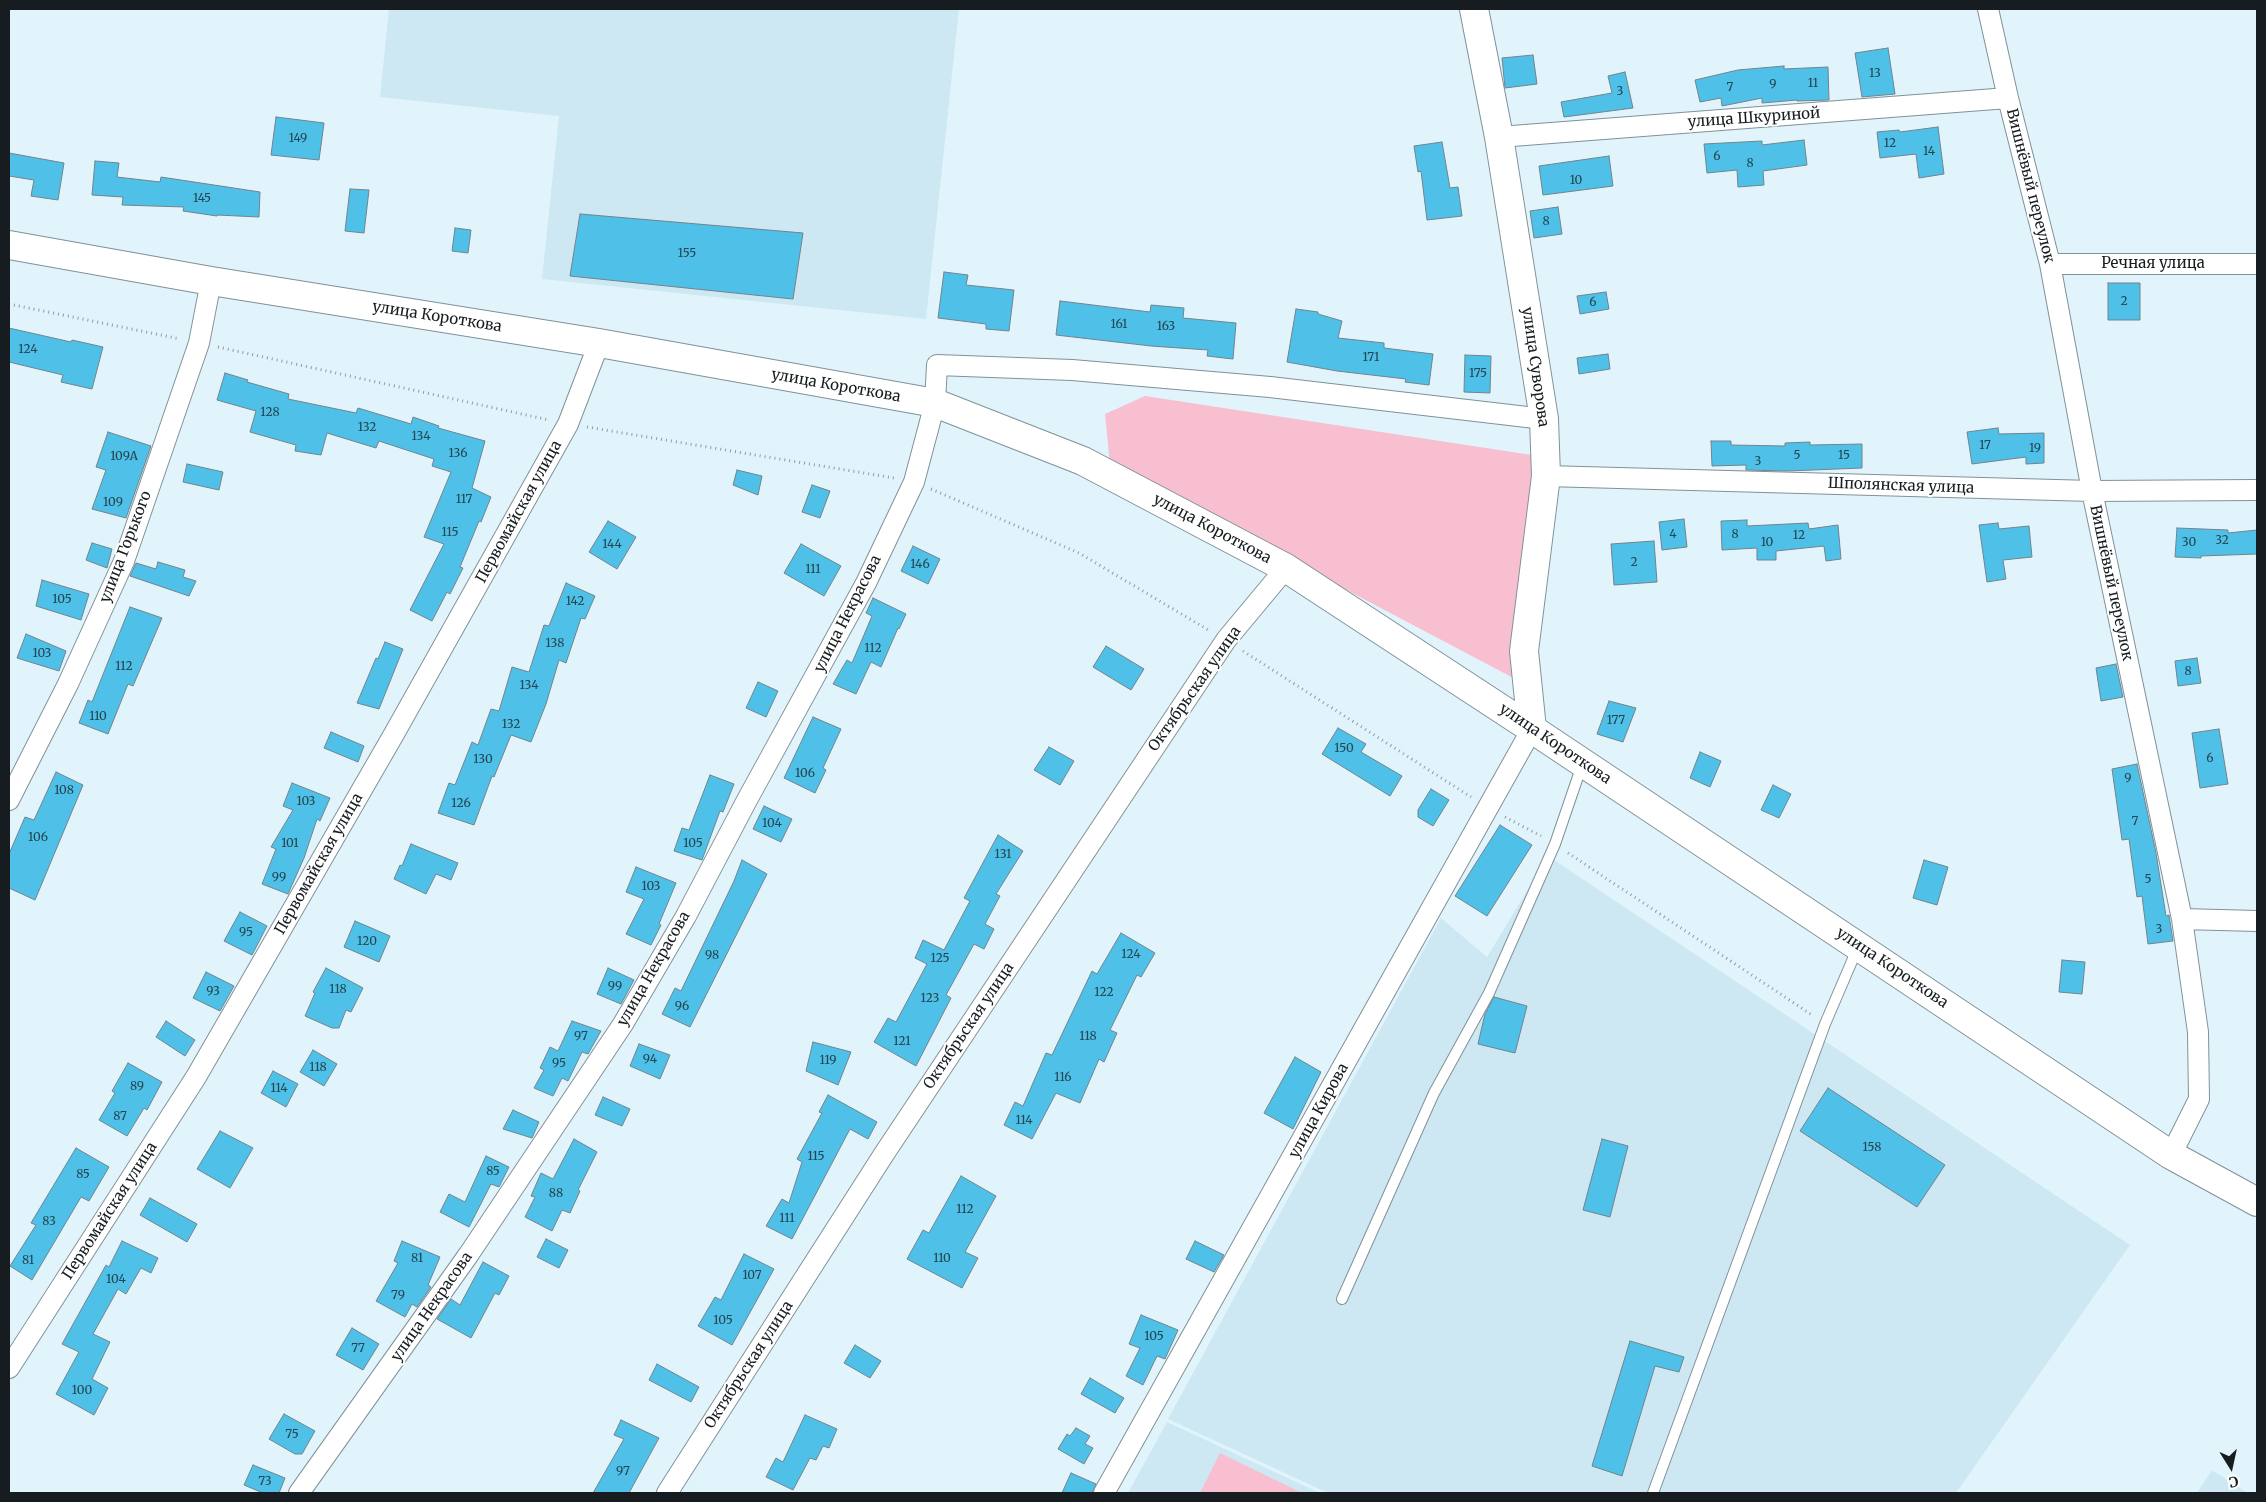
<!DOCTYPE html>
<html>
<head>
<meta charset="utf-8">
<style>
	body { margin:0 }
	#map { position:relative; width:2266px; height:1502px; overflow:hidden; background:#e1f4fc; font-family:Merriweather,serif }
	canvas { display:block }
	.frame { position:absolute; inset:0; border:10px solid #161c1f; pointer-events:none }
	.north { position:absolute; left:2206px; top:1442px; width:50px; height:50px; -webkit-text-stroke:4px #fff; paint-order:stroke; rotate:170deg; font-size:14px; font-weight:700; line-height:20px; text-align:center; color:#161c1f }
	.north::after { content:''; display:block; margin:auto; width:18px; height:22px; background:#161c1f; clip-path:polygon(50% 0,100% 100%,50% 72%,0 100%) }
</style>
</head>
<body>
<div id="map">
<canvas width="2266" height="1502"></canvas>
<div class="frame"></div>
<div class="north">С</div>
</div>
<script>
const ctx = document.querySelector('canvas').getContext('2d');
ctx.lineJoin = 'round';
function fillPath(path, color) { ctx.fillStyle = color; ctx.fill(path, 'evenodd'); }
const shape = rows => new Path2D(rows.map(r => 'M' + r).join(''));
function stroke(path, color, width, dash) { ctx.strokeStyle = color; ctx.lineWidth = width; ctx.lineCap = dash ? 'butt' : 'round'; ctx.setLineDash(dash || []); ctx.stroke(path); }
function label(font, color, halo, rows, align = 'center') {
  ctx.font = font + ' Merriweather,serif'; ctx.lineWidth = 4; ctx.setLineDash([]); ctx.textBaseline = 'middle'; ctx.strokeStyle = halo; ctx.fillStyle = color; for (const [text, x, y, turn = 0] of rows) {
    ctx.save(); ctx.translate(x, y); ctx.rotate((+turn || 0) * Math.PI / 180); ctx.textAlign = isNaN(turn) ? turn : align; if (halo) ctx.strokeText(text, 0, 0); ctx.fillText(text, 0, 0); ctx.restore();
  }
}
fillPath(shape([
	[389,9,959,9,926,319,542,279,559,116,380,97],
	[1548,856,2130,1245,1956,1493,1328,1493,1168,1419,1441,918,1487,957],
	[1167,1422,1320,1493,1128,1493],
	[2212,1470,2248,1493,2197,1493]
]), '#cde8f3');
fillPath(shape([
	[1145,396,1532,455,1521,682,1110,465,1105,414],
	[1220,1453,1302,1493,1200,1493]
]), '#f8bfd0');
const building = shape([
	[1888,48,1895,94,1862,97,1855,53,1888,48],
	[1533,55,1537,84,1505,88,1502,58,1533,55],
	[1784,66,1784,69,1828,67,1829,100,1797,101,1797,100,1762,103,1762,98,1722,106,1721,98,1700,102,1695,80,1738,70,1784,66],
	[1625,72,1633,108,1564,117,1561,102,1612,93,1608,76,1625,72],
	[276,117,324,123,319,160,271,155,276,117],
	[1938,127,1944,174,1919,178,1916,154,1880,158,1877,132,1899,130,1900,132,1938,127],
	[1804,140,1807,165,1763,171,1764,185,1738,187,1737,170,1707,173,1704,144,1762,141,1762,145,1804,140],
	[1442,142,1450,188,1458,187,1462,216,1427,220,1421,171,1418,172,1414,146,1442,142],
	[9,153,64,163,58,200,31,196,34,180,9,176,9,153],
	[1609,156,1613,186,1543,195,1539,166,1609,156],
	[95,161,119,163,117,177,160,182,161,177,260,192,259,217,217,215,217,216,183,211,184,207,122,205,123,197,92,195,95,161],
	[350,189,369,190,364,233,345,231,350,189],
	[1558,207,1562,234,1534,238,1530,211,1558,207],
	[580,214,803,233,793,299,570,276,580,214],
	[455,228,471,230,468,253,452,251,455,228],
	[944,272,968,275,966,285,1014,290,1009,331,986,329,986,324,938,318,944,272],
	[2108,283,2140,283,2140,320,2108,320,2108,283],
	[1606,292,1609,309,1580,314,1577,296,1606,292],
	[1060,301,1150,312,1151,305,1184,308,1183,318,1236,323,1233,359,1207,356,1208,350,1151,346,1056,335,1060,301],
	[1296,309,1318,312,1318,314,1342,321,1338,338,1384,343,1384,348,1433,354,1429,385,1405,382,1406,379,1337,371,1287,362,1296,309],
	[9,328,71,342,72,340,103,347,92,389,61,382,63,375,9,362,9,328],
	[1608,354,1610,369,1579,374,1577,358,1608,354],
	[1465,355,1491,356,1490,393,1464,392,1465,355],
	[225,373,248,380,247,382,289,394,288,399,356,413,358,408,411,424,413,417,439,426,438,428,485,441,472,488,491,497,481,522,479,521,460,567,463,568,450,594,447,592,432,621,410,610,444,544,424,537,451,472,432,466,434,459,379,441,376,448,327,433,321,455,295,451,296,445,250,432,256,411,217,400,225,373],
	[1998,428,1999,434,2044,433,2044,463,2026,464,2026,457,1972,464,1967,432,1998,428],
	[108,432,151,446,126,518,92,509,106,470,96,467,108,432],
	[1711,441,1731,441,1731,445,1785,446,1785,443,1810,442,1810,445,1862,444,1862,468,1788,471,1746,470,1746,465,1712,466,1711,441],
	[187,464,223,472,219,490,183,482,187,464],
	[737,470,762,476,758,495,733,485,737,470],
	[812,485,830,491,820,518,802,512,812,485],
	[1684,519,1687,547,1662,550,1659,522,1684,519],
	[1747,520,1747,526,1808,523,1809,529,1838,525,1841,559,1826,561,1824,546,1776,551,1776,560,1757,560,1757,548,1722,550,1721,521,1747,520],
	[608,521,636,537,617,569,589,552,608,521],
	[1998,523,1999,529,2029,526,2032,557,2003,560,2006,579,1987,582,1979,525,1998,523],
	[2177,528,2228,530,2228,533,2257,530,2257,554,2201,556,2201,558,2175,557,2177,528],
	[1654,541,1657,582,1614,585,1611,544,1654,541],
	[92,543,112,549,107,568,86,560,92,543],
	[801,544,841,566,824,596,784,573,801,544],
	[913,546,940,559,928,584,901,571,913,546],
	[158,562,185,570,183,577,196,581,189,596,130,576,136,563,156,569,158,562],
	[42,580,89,594,81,620,36,606,42,580],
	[566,583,595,596,585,619,581,618,566,663,559,660,546,704,531,742,511,735,494,777,492,776,474,825,438,813,449,783,455,785,472,742,478,745,491,709,499,711,512,667,529,672,544,625,549,626,566,583],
	[873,598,906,614,899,629,898,628,881,667,871,662,856,694,833,684,847,660,852,663,872,616,866,613,873,598],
	[130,607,162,618,133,686,128,684,108,734,79,723,88,700,92,702,130,607],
	[26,634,66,651,59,671,17,658,26,634],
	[385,642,403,649,379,709,357,703,376,658,378,659,385,642],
	[1106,646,1144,669,1131,690,1093,667,1106,646],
	[2197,658,2201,683,2178,686,2175,661,2197,658],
	[2116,664,2123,697,2101,701,2096,668,2116,664],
	[758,682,778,691,766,717,746,708,758,682],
	[1609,701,1636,708,1623,742,1597,734,1609,701],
	[813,717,841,729,823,768,826,770,815,793,784,778,813,717],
	[1338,728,1366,744,1361,752,1402,776,1390,796,1322,754,1338,728],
	[2219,729,2228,784,2200,788,2192,733,2219,729],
	[331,732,364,746,358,762,324,748,331,732],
	[1049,747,1074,761,1060,785,1034,770,1049,747],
	[1700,752,1721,761,1710,787,1690,778,1700,752],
	[2137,764,2156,853,2166,916,2169,915,2173,941,2148,944,2142,896,2137,897,2129,839,2122,840,2112,769,2137,764],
	[56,772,83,785,35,900,9,888,9,854,25,817,34,820,56,772],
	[710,775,734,784,723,812,720,811,702,860,674,851,682,828,689,830,710,775],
	[292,783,330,798,320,821,317,819,304,858,288,894,262,884,276,849,271,847,293,810,283,806,292,783],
	[1773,785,1791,794,1779,818,1761,810,1773,785],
	[1431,789,1449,800,1433,826,1418,817,1418,810,1431,789],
	[764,806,792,819,781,842,753,829,764,806],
	[1500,825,1532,845,1487,916,1455,896,1500,825],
	[998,835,1023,851,996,894,1000,896,985,924,994,929,984,949,974,944,946,995,951,998,916,1066,874,1042,888,1018,896,1022,927,964,915,958,923,940,944,950,970,901,964,898,998,835],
	[411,844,458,863,451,880,436,874,426,894,394,879,400,865,402,866,411,844],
	[742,860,767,874,690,1027,662,1014,675,988,681,991,734,881,742,860],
	[1924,860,1948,867,1937,905,1913,898,1924,860],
	[636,867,676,883,659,924,661,925,651,945,626,934,644,899,626,892,636,867],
	[240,912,267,926,252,955,224,941,240,912],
	[355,921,390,936,379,962,344,947,355,921],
	[1121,933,1155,953,1141,977,1137,975,1110,1030,1117,1033,1104,1062,1099,1059,1080,1103,1056,1093,1032,1139,1004,1125,1015,1102,1023,1106,1046,1053,1052,1055,1092,971,1097,974,1121,933],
	[2062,960,2085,962,2082,994,2059,992,2062,960],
	[326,968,363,988,351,1012,346,1010,339,1028,332,1028,305,1016,315,993,313,992,326,968],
	[608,968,634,980,621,1004,597,994,608,968],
	[206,972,234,986,220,1011,193,998,206,972],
	[1494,997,1527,1006,1515,1053,1478,1044,1485,1014,1494,997],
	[166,1021,195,1040,185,1056,156,1037,166,1021],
	[572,1021,601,1031,588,1054,582,1052,568,1081,562,1078,553,1096,534,1088,544,1070,540,1068,550,1047,558,1051,572,1021],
	[813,1042,851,1052,838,1085,806,1071,813,1042],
	[639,1044,670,1055,660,1079,630,1066,639,1044],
	[313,1050,337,1064,324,1086,300,1072,313,1050],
	[1295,1057,1321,1072,1293,1129,1264,1113,1295,1057],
	[128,1063,162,1082,147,1110,144,1108,127,1136,99,1120,115,1093,112,1091,128,1063],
	[273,1071,298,1084,286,1107,261,1093,273,1071],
	[1828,1088,1945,1165,1917,1207,1800,1131,1828,1088],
	[828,1095,877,1122,868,1139,850,1129,792,1239,766,1226,782,1199,789,1203,802,1162,797,1159,822,1113,819,1112,828,1095],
	[603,1097,630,1109,622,1126,595,1115,603,1097],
	[513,1110,539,1122,532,1138,503,1129,513,1110],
	[220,1131,253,1148,230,1188,197,1169,220,1131],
	[574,1139,597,1152,578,1190,580,1191,570,1213,562,1210,552,1231,525,1217,535,1197,531,1196,541,1173,553,1179,574,1139],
	[1602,1139,1628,1146,1610,1217,1583,1210,1602,1139],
	[76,1148,109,1167,89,1201,81,1197,32,1280,10,1266,36,1225,31,1223,76,1148],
	[486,1156,509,1167,499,1187,491,1184,469,1227,440,1212,449,1194,465,1202,486,1156],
	[961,1176,996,1196,965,1252,978,1258,962,1288,907,1259,923,1230,929,1233,961,1176],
	[150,1198,197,1224,187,1242,140,1215,150,1198],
	[546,1239,568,1250,559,1268,537,1257,546,1239],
	[122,1241,158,1258,151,1273,141,1268,126,1294,118,1289,93,1334,110,1342,92,1379,108,1388,94,1415,56,1394,79,1352,62,1344,106,1265,109,1267,122,1241],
	[402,1241,440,1257,428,1285,431,1287,417,1307,412,1304,405,1317,376,1301,398,1263,394,1261,402,1241],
	[1195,1241,1224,1255,1214,1272,1186,1259,1195,1241],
	[744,1254,774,1269,732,1345,698,1326,715,1297,721,1300,744,1254],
	[483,1262,509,1276,499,1295,495,1293,471,1338,437,1319,451,1299,460,1305,483,1262],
	[1141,1315,1178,1330,1165,1359,1157,1356,1143,1385,1126,1376,1140,1348,1129,1344,1141,1315],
	[352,1328,379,1344,363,1370,336,1355,352,1328],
	[1630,1341,1684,1357,1679,1372,1655,1366,1622,1476,1592,1466,1630,1341],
	[855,1345,881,1361,870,1378,844,1363,855,1345],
	[657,1364,699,1387,691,1402,649,1380,657,1364],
	[1090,1378,1124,1398,1115,1413,1081,1394,1090,1378],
	[284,1414,315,1431,302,1454,295,1454,269,1439,284,1414],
	[805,1415,837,1429,829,1448,823,1446,816,1460,810,1458,793,1490,766,1477,776,1458,783,1462,805,1415],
	[621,1420,659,1438,629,1493,593,1493,624,1439,614,1435,621,1420],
	[1076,1428,1090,1436,1085,1444,1093,1448,1084,1464,1058,1449,1067,1434,1070,1436,1076,1428],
	[253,1465,285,1478,279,1493,263,1493,244,1485,253,1465],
	[1071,1473,1096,1484,1092,1493,1062,1493,1071,1473]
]);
fillPath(building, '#4fc1e8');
stroke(building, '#72838a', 1);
const lane = shape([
	[1342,1299,1434,1093,1489,993,1555,844,1582,765],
	[1653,1493,1825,1024,1858,947]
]);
const street = shape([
	[1988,9,2008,98,2050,264,2092,491,2182,919,2198,1032,2199,1099,2171,1155],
	[1499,137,2008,98],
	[2050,264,2257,264],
	[1546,476,2092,491,2257,490],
	[9,800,68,684,124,561,199,343,211,281],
	[2182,919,2257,921],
	[9,1368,196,1077,394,734,568,424,599,343],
	[299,1493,469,1254,623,1024,686,916,747,800,866,583,914,482,935,403,937,365,1072,370,1270,387,1544,419],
	[667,1493,884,1154,1226,640,1286,568],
	[1104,1493,1532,729]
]);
const secondary = shape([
	[1474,9,1499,137,1544,419,1546,476,1524,651,1532,729],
	[9,245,211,281,599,343,935,403,1083,461,1286,568,1532,729,2171,1155,2257,1202]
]);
stroke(lane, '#809198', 12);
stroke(street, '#809198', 22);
stroke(secondary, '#809198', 30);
stroke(shape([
	[9,304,180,339],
	[218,347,549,420],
	[587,427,894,478],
	[931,489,1079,553,1210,631],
	[1243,651,1471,797],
	[1505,817,1541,836],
	[1568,853,1812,1015]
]), '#8e9ca2', 3, [1, 4]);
stroke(lane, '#fff', 10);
stroke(street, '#fff', 20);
stroke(secondary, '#fff', 28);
label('12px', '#244551', null, [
	["13",1875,74],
	["11",1813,84],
	["9",1773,85],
	["7",1730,88],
	["3",1620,92],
	["149",298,139],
	["12",1890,144],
	["14",1929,152],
	["6",1717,157],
	["8",1750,164],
	["10",1576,181],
	["145",202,199],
	["8",1546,222],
	["155",687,254],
	["2",2124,302],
	["6",1593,303],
	["161",1119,325],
	["163",1166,327],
	["124",28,350],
	["171",1371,358],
	["175",1478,374],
	["128",270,413],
	["132",367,428],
	["134",421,437],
	["17",1985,446],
	["19",2035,449],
	["136",458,454],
	["5",1797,456],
	["15",1844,456],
	["109А",124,457],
	["3",1758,462],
	["117",464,500],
	["109",113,503],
	["115",450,533],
	["4",1673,535],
	["8",1735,535],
	["12",1799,536],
	["32",2222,541],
	["10",1767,543],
	["30",2189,543],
	["144",612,545],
	["2",1634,563],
	["146",920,565],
	["111",813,570],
	["105",62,600],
	["142",575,602],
	["138",555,644],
	["112",873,649],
	["103",42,654],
	["112",124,667],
	["8",2188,672],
	["134",529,686],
	["110",98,717],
	["177",1616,721],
	["132",511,725],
	["150",1344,749],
	["6",2210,759],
	["130",483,760],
	["106",805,774],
	["9",2128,779],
	["108",64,791],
	["103",306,802],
	["126",461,804],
	["7",2135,822],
	["104",772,824],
	["106",38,838],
	["101",290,844],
	["105",693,844],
	["131",1003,855],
	["99",279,878],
	["5",2148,880],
	["103",651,887],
	["3",2159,930],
	["95",246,933],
	["120",367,942],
	["124",1131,955],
	["98",712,956],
	["125",940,959],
	["99",615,987],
	["118",338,990],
	["93",213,992],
	["122",1104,993],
	["123",930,999],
	["96",682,1007],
	["97",581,1037],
	["118",1088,1037],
	["121",902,1042],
	["94",650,1060],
	["119",828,1061],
	["95",559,1064],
	["118",318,1068],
	["116",1063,1078],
	["89",137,1087],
	["114",279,1089],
	["87",120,1117],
	["114",1024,1121],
	["158",1872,1148],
	["115",816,1157],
	["85",493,1172],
	["85",83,1175],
	["88",556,1194],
	["112",965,1210],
	["111",787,1219],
	["83",49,1222],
	["81",417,1259],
	["110",942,1259],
	["81",28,1261],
	["107",752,1276],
	["104",116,1280],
	["79",398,1296],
	["105",723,1321],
	["105",1154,1337],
	["77",358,1349],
	["100",82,1391],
	["75",292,1435],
	["97",623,1472],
	["73",265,1482]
]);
label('15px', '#161c1f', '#fff', [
	["улица Шкуриной",1754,118,-4],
	["Вишнёвый переулок",2030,186,76],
	["Речная улица",2153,264],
	["улица Короткова",437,317,9],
	["улица Суворова",1535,367,82],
	["улица Короткова",836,386,10],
	["Шполянская улица",1901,486,2],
	["Первомайская улица",519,512,-61],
	["улица Короткова",1212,529,28],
	["улица Горького",126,547,-69],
	["Вишнёвый переулок",2111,583,78],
	["улица Некрасова",848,614,-63],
	["Октябрьская улица",1195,689,-55],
	["улица Короткова",1555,744,34],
	["Первомайская улица",319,864,-60],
	["улица Короткова",1892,968,34],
	["улица Некрасова",654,969,-60],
	["Октябрьская улица",969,1026,-56],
	["улица Кирова",1319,1111,-61],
	["Первомайская улица",110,1211,-57],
	["улица Некрасова",432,1307,-55],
	["Октябрьская улица",749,1365,-57]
]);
</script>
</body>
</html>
